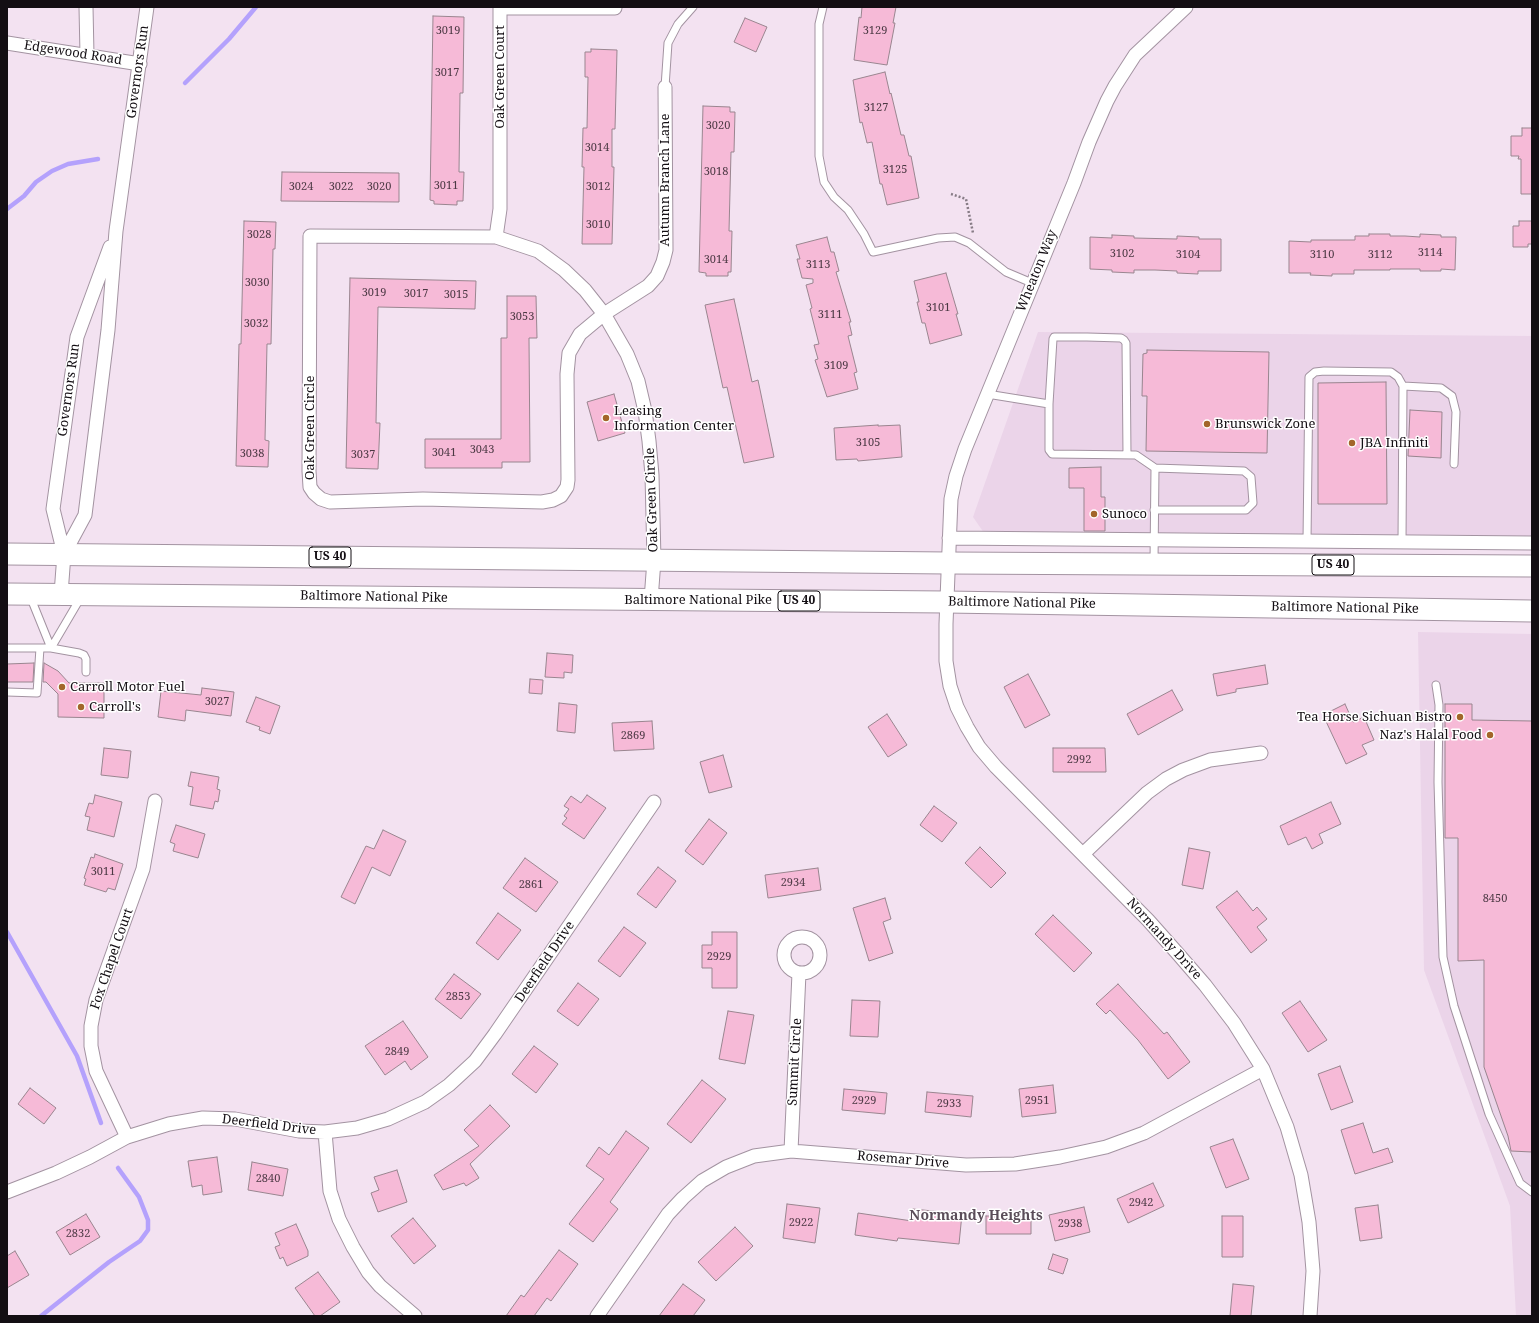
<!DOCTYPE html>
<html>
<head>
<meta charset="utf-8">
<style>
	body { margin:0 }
	#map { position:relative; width:1539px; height:1323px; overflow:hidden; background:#f3e2f1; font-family:"Noto Serif",serif }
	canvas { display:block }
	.frame { position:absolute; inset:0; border:8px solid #130e13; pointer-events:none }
</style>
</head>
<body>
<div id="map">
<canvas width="1539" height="1323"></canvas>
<div class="frame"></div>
</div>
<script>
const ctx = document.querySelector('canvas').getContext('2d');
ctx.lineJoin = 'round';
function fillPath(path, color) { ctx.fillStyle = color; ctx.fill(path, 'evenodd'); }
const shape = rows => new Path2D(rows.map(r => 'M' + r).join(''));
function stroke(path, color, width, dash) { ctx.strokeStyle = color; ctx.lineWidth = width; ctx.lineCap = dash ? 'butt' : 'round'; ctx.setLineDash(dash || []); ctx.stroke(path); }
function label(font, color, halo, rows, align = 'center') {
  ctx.font = font + ' "Noto Serif",serif'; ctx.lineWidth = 3; ctx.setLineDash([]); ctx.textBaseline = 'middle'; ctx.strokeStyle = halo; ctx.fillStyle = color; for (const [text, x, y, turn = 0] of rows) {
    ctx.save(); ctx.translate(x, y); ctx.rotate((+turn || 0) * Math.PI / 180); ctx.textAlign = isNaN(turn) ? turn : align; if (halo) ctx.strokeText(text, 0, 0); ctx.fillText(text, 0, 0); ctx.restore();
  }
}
fillPath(shape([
	[1038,332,1532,336,1532,550,991,543,973,517],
	[1418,632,1532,634,1532,1316,1516,1316,1510,1206,1424,970]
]), '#ebd4e9');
stroke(shape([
	[185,83,229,39,256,7],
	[7,209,24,196,36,182,52,171,68,164,98,159],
	[7,932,77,1056,101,1123],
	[41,1316,109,1262,140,1241,148,1230,148,1220,139,1197,118,1168]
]), '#b4a1fc', 4.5);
const building = shape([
	[862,7,896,7,893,23,895,23,887,65,854,60,859,17,861,18,862,7],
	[433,16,464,17,463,93,460,93,459,172,464,172,463,201,457,201,457,205,434,204,434,201,430,200,433,16],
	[745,18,767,27,756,52,734,42,745,18],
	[591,49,617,50,615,129,612,129,612,167,614,167,612,244,582,244,584,167,582,167,583,128,587,128,588,77,585,77,585,52,591,52,591,49],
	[885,72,890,94,891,93,901,135,904,135,909,156,911,156,919,198,887,205,882,184,880,184,872,142,867,143,862,122,860,123,853,80,885,72],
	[703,106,730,107,730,112,735,112,734,152,731,152,729,231,732,231,731,272,728,272,728,276,706,276,706,273,699,272,703,106],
	[1522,128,1532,128,1532,194,1521,194,1521,159,1518,159,1519,156,1511,156,1511,136,1522,136,1522,128],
	[282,172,399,173,399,202,281,201,282,172],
	[244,221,276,222,275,249,273,249,271,344,267,344,265,440,269,441,268,467,236,466,239,344,241,344,244,221],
	[1519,221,1532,221,1532,244,1528,244,1528,247,1513,247,1513,226,1519,226,1519,221],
	[1369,234,1390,234,1390,236,1405,236,1420,237,1420,234,1441,235,1441,237,1456,237,1455,270,1441,269,1441,271,1420,271,1420,269,1390,269,1390,270,1354,270,1354,274,1332,274,1332,276,1310,275,1311,273,1289,273,1289,241,1311,242,1311,240,1355,240,1355,236,1369,236,1369,234],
	[1112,235,1134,236,1134,238,1177,239,1177,236,1199,237,1199,239,1221,239,1221,271,1198,271,1198,274,1177,273,1177,271,1155,270,1134,270,1134,273,1112,272,1112,270,1090,269,1090,237,1112,238,1112,235],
	[827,237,831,252,834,252,839,271,836,272,851,322,849,322,852,335,848,336,857,372,854,373,858,389,827,397,815,360,818,359,814,345,819,344,810,309,812,308,806,285,813,283,813,279,802,278,797,259,800,259,796,245,827,237],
	[946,273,958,314,956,314,962,335,930,344,925,323,922,323,917,302,919,302,914,281,946,273],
	[350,278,476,281,475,309,378,307,376,423,380,423,378,469,346,468,350,278],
	[507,296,536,296,537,338,529,338,530,462,502,462,502,468,425,468,425,439,501,439,501,338,507,338,507,296],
	[734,299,752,382,758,380,774,457,744,463,727,387,723,388,705,305,734,299],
	[1147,350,1269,352,1267,453,1146,451,1147,396,1142,396,1143,354,1147,353,1147,350],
	[1386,382,1387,504,1318,504,1318,383,1386,382],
	[614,394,625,433,598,441,587,402,614,394],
	[1410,410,1442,412,1441,458,1408,456,1410,410],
	[878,425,878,426,900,425,902,457,858,461,857,459,836,460,834,428,878,425],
	[1101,467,1101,497,1105,497,1105,531,1084,531,1084,488,1069,488,1069,468,1101,467],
	[547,653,573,655,572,673,564,672,564,678,545,677,547,653],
	[34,663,33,682,7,682,7,664,34,663],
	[44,663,58,671,69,683,104,683,104,718,58,717,58,694,46,682,43,682,44,663],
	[1265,665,1268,684,1236,689,1236,692,1217,696,1213,674,1265,665],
	[1028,674,1050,715,1025,728,1004,687,1028,674],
	[530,679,543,680,542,694,529,693,530,679],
	[202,688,234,692,231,716,186,710,185,721,158,717,161,691,201,695,202,688],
	[1172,690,1183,710,1138,735,1127,714,1172,690],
	[256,697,280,706,270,734,259,730,260,727,246,722,256,697],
	[559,703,577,705,575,733,557,731,559,703],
	[1345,704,1353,722,1364,717,1374,740,1362,745,1367,754,1346,764,1323,715,1345,704],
	[1445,704,1472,704,1472,720,1532,721,1532,1152,1511,1151,1508,1136,1484,1067,1484,960,1458,961,1458,838,1445,838,1445,704],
	[887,714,907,745,888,757,868,727,887,714],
	[652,721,654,749,614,751,612,723,652,721],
	[104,748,131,751,128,778,101,775,104,748],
	[1053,748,1105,748,1106,772,1053,772,1053,748],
	[723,755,732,787,709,793,700,762,723,755],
	[191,772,219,777,217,789,220,790,218,802,215,801,213,809,190,805,193,787,188,786,191,772],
	[95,795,122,802,114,837,87,830,90,817,85,816,89,803,93,804,95,795],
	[587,795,606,808,584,839,562,824,567,818,564,816,569,809,564,806,571,796,581,803,587,795],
	[1331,802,1341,824,1319,834,1323,843,1312,849,1306,837,1288,845,1280,826,1331,802],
	[934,806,957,823,942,842,920,825,934,806],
	[709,819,727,833,703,865,685,851,709,819],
	[176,825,205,834,198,858,173,851,175,844,170,842,176,825],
	[383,830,406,841,390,876,372,867,355,904,341,897,366,846,374,849,383,830],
	[980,847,1006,873,991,888,965,863,980,847],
	[1189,848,1210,852,1203,889,1182,885,1189,848],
	[95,854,123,864,115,890,108,888,106,892,84,885,86,879,84,878,91,857,94,858,95,854],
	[525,858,558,882,536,912,503,888,525,858],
	[658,867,676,881,656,908,637,894,658,867],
	[818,868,821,890,768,898,765,875,818,868],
	[1237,891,1253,911,1257,907,1267,919,1257,927,1267,940,1251,953,1216,907,1237,891],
	[885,898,891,919,883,922,893,953,869,961,853,908,885,898],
	[498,913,521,930,498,960,476,943,498,913],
	[1053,915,1092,953,1074,972,1035,934,1053,915],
	[624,927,646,943,620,977,598,961,624,927],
	[712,932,737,932,737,988,712,988,712,968,702,968,702,945,712,945,712,932],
	[454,974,481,994,461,1019,435,999,454,974],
	[578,983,599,999,578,1026,557,1011,578,983],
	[1118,984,1164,1034,1167,1032,1190,1062,1168,1079,1138,1040,1110,1010,1106,1014,1096,1004,1118,984],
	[852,1000,880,1001,878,1037,850,1036,852,1000],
	[1300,1001,1327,1040,1308,1052,1282,1013,1300,1001],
	[728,1011,754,1015,745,1064,719,1059,728,1011],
	[403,1021,428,1057,411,1070,405,1061,385,1075,365,1046,403,1021],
	[534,1046,558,1064,536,1093,512,1074,534,1046],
	[1340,1066,1353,1102,1331,1110,1318,1074,1340,1066],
	[702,1080,726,1099,691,1143,667,1124,702,1080],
	[1053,1085,1056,1113,1022,1117,1019,1089,1053,1085],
	[30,1088,56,1108,44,1124,18,1104,30,1088],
	[844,1089,887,1093,885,1114,842,1110,844,1089],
	[927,1092,973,1096,971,1117,925,1112,927,1092],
	[490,1105,510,1126,470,1164,479,1178,466,1186,464,1183,443,1190,434,1175,479,1146,464,1130,490,1105],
	[1363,1123,1373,1153,1388,1148,1393,1162,1355,1174,1341,1130,1363,1123],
	[626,1131,649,1148,610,1202,618,1209,593,1242,569,1224,604,1179,586,1166,599,1147,609,1155,626,1131],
	[1233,1139,1249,1179,1226,1188,1210,1147,1233,1139],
	[217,1157,222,1192,203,1195,202,1185,192,1187,188,1161,217,1157],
	[252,1162,288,1169,283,1196,248,1190,252,1162],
	[397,1170,407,1202,378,1212,371,1193,379,1190,374,1177,397,1170],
	[1153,1183,1164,1206,1128,1223,1117,1199,1153,1183],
	[787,1204,820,1208,815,1243,783,1238,787,1204],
	[1378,1205,1382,1238,1360,1241,1355,1208,1378,1205],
	[1084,1207,1090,1232,1055,1241,1049,1215,1084,1207],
	[913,1209,962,1214,959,1244,898,1238,897,1241,855,1235,858,1213,912,1221,913,1209],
	[86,1214,100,1237,70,1255,56,1232,86,1214],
	[986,1216,1031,1216,1031,1234,986,1234,986,1216],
	[1222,1216,1243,1216,1243,1257,1222,1257,1222,1216],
	[413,1218,436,1246,414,1264,391,1236,413,1218],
	[296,1224,308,1251,308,1256,287,1266,283,1257,280,1259,275,1247,280,1245,275,1233,296,1224],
	[735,1227,753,1246,716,1281,698,1262,735,1227],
	[559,1250,578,1264,551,1301,547,1298,534,1316,506,1316,521,1295,524,1297,559,1250],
	[15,1251,29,1275,7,1288,7,1256,15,1251],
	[1053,1254,1068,1259,1063,1274,1048,1269,1053,1254],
	[318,1272,340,1302,320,1316,315,1316,295,1288,318,1272],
	[683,1284,705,1300,693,1316,659,1316,683,1284],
	[1233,1284,1254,1286,1251,1316,1230,1316,1233,1284]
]);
fillPath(building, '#f6bad7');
stroke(building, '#99858f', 1);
const lane = shape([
	[823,7,819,24,819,156,824,182,834,197,848,210,864,234,873,252,938,238,955,237,969,243,1006,272,1032,283],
	[665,87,668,43,678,24,693,7],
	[1403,386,1441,388,1452,396,1456,412,1454,464],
	[987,394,1049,404],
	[1127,455,1126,343,1124,340,1121,338,1087,337,1054,337,1053,339,1049,404,1049,450,1052,454,1136,455,1155,468,1244,471,1251,477,1253,503,1246,510,1154,510],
	[1307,541,1309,377,1315,372,1324,371,1391,372,1398,377,1403,386,1402,542],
	[1154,562,1155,468],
	[30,596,51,648,81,597],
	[7,648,51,648,79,653,84,655,86,659,86,672],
	[1436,685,1439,705,1438,782,1443,957,1454,1006,1489,1114,1520,1183,1532,1192],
	[7,692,37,693,40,648]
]);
const street = shape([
	[86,7,87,55],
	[1186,7,1135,55,1115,86,1107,101,1089,142,1074,183,965,449,956,476,951,499,946,624,946,661,950,686,957,707,967,727,979,747,996,767,1148,920,1179,955,1205,985,1234,1023,1263,1069,1287,1127,1301,1175,1309,1222,1313,1271,1310,1316],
	[7,43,140,64],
	[496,237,500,209,500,8,615,8],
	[949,538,1532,543],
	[64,554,85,515,108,330,116,231,147,7],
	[61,594,64,554,53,509,77,337,110,247],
	[651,600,654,560,652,475,649,441,645,411,638,381,627,354,604,314,585,290,564,270,538,251,496,237,310,236,309,471,310,487,314,493,321,499,330,502,423,499,542,502,553,500,561,496,567,487,568,480,567,374,569,353,580,334,604,314,648,286,657,276,663,262,666,250,665,87],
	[1083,854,1147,793,1166,779,1183,770,1210,760,1261,753],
	'784 955a18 18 0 1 1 36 0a18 18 0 1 1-36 0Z',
	[325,1132,330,1191,339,1219,353,1247,368,1272,380,1286,415,1316],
	[127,1137,96,1071,91,1046,91,1026,96,1000,143,869,155,801],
	[791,1151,799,973],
	[7,1192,56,1173,90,1157,127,1137,169,1124,203,1118,235,1119,299,1131,325,1132,357,1128,388,1119,425,1102,449,1085,475,1061,495,1034,654,802],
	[597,1316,668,1214,683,1198,702,1181,726,1167,754,1156,791,1151,966,1165,1015,1164,1060,1157,1106,1147,1144,1133,1263,1069]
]);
const primary = shape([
	[7,554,948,563,1532,566],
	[7,594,946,602,1532,611]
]);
stroke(lane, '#a393a1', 9);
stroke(street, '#a393a1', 15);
stroke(primary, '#a393a1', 23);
stroke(shape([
	[951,194,966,199,973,233]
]), '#877c86', 2.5, [2, 2]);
stroke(lane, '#fff', 7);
stroke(street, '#fff', 13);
stroke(primary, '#fff', 21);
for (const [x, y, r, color] of [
	[606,418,4,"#a3662a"],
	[1207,424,4,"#a3662a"],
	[1352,443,4,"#a3662a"],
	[1094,514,4,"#a3662a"],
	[62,687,4,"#a3662a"],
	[81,707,4,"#a3662a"],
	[1460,717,4,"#a3662a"],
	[1490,735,4,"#a3662a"]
]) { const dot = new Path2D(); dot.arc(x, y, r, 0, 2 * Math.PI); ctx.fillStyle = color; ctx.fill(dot); stroke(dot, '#fff', 1.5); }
label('11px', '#4c3944', null, [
	["3019",448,31],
	["3129",875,31],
	["3017",447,73],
	["3127",876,108],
	["3020",718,126],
	["3014",597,148],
	["3125",895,170],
	["3018",716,172],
	["3011",446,186],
	["3024",301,187],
	["3022",341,187],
	["3020",379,187],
	["3012",598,187],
	["3010",598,225],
	["3028",259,235],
	["3114",1430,253],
	["3102",1122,254],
	["3104",1188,255],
	["3110",1322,255],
	["3112",1380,255],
	["3014",716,260],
	["3113",818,265],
	["3030",257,283],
	["3019",374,293],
	["3017",416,294],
	["3015",456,295],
	["3101",938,308],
	["3111",830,315],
	["3053",522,317],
	["3032",256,324],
	["3109",836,366],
	["3105",868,443],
	["3043",482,450],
	["3041",444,453],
	["3038",252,454],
	["3037",363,455],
	["3027",217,702],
	["2869",633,736],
	["2992",1079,760],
	["3011",103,872],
	["2934",793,883],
	["2861",531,885],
	["8450",1495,899],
	["2929",719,957],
	["2853",458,997],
	["2849",397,1052],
	["2929",864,1101],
	["2951",1037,1101],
	["2933",949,1104],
	["2840",268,1179],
	["2942",1141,1203],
	["2922",801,1223],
	["2938",1070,1224],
	["2832",78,1234]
]);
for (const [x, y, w] of [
	[330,557,42],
	[1333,565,42],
	[799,601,42]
]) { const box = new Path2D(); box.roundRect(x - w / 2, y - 10, w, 20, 3); ctx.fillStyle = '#fff'; ctx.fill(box); stroke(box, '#130e13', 1); }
label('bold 12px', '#130e13', null, [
	["US 40",330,557],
	["US 40",1333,565],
	["US 40",799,601]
]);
label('13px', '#130e13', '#fff', [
	["Edgewood Road",73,53,9],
	["Governors Run",138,72,-82],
	["Oak Green Court",500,77,-90],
	["Autumn Branch Lane",665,180,-90],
	["Wheaton Way",1037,271,-68],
	["Governors Run",69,390,-82],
	["Oak Green Circle",310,428,-90],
	["Oak Green Circle",652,500,-92],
	["Baltimore National Pike",374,597,1],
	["Baltimore National Pike",698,600],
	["Baltimore National Pike",1022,603,1],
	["Baltimore National Pike",1345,608,1],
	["Normandy Drive",1164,939,48],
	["Fox Chapel Court",112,959,-71],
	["Deerfield Drive",545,962,-56],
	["Summit Circle",795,1062,-87],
	["Deerfield Drive",269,1125,7],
	["Rosemar Drive",903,1160,5]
]);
label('13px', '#130e13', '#fff', [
	["Leasing",614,411],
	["Information Center",614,426],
	["Brunswick Zone",1215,424],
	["JBA Infiniti",1360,443],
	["Sunoco",1102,514],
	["Carroll Motor Fuel",70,687],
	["Carroll's",89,707],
	["Tea Horse Sichuan Bistro",1452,717,"right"],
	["Naz's Halal Food",1482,735,"right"]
], 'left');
label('bold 14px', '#5b4d59', '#fff', [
	["Normandy Heights",976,1216]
]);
</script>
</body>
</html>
